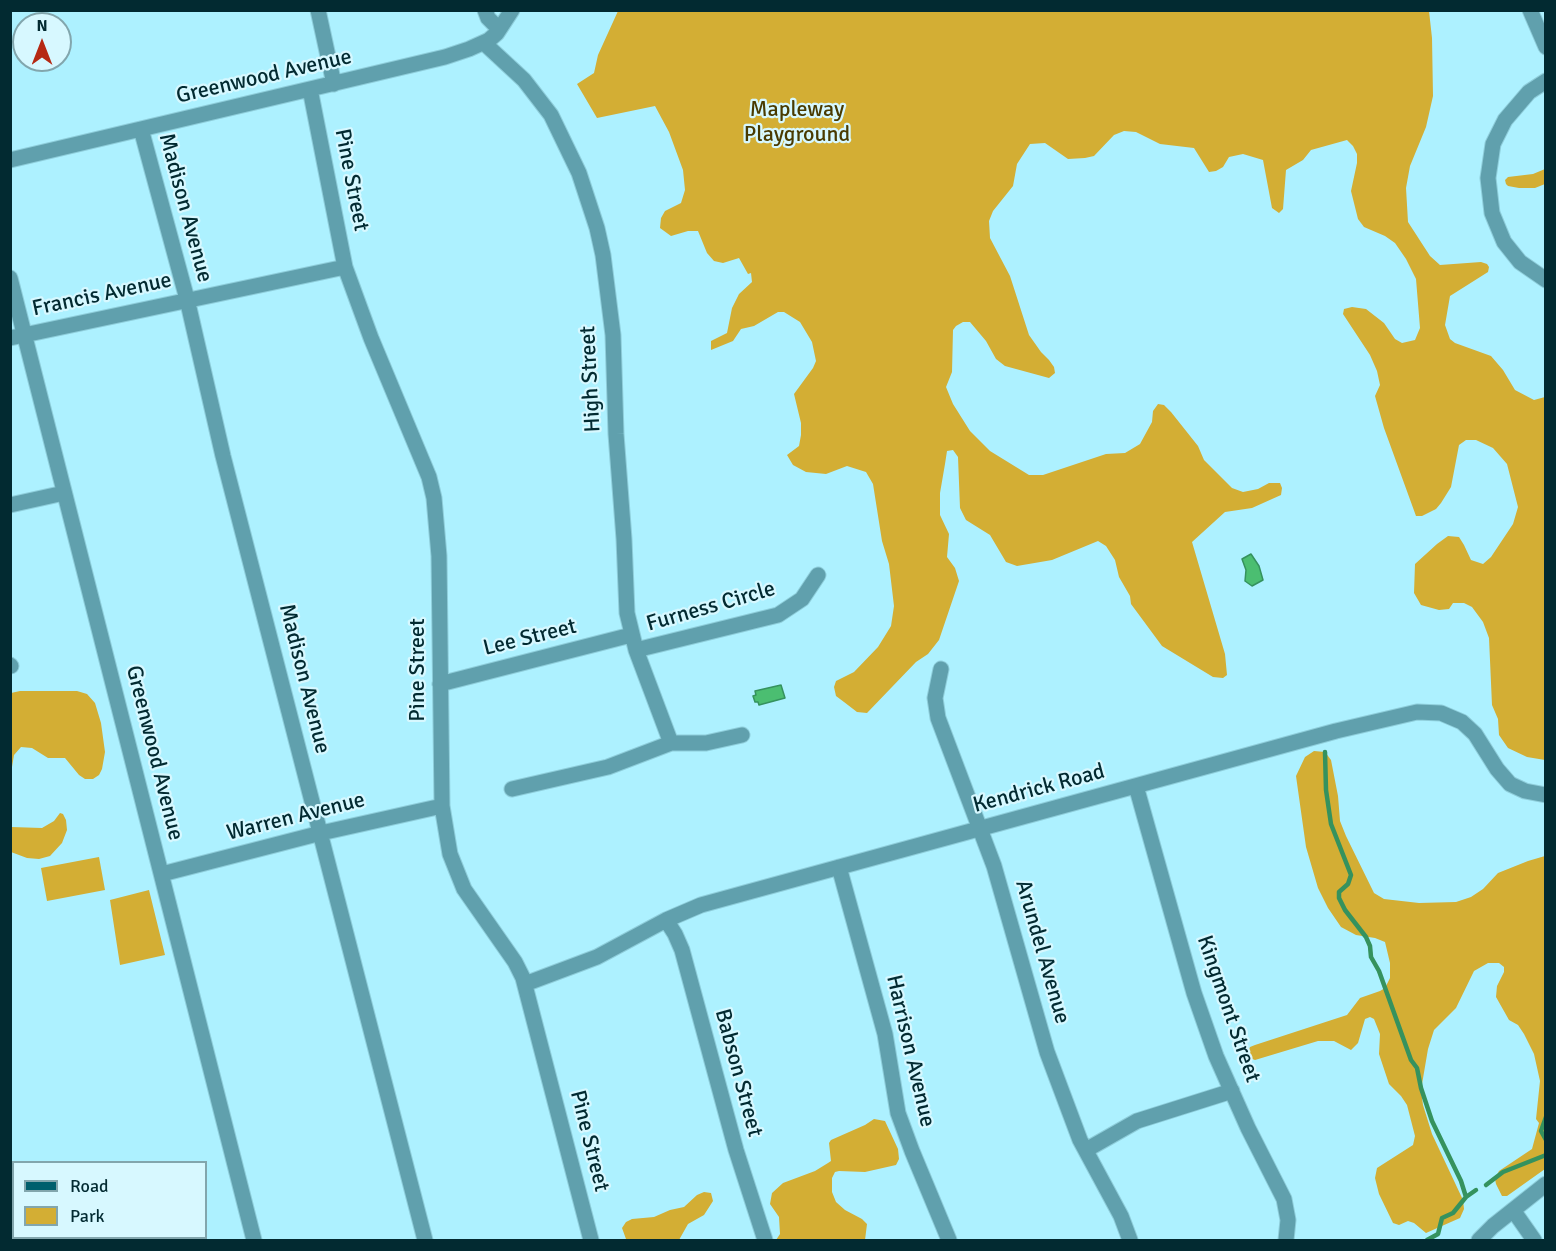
<!DOCTYPE html>
<html>
<head>
<meta charset="utf-8">
<style>
	body { margin:0 }
	#map { position:relative; width:1556px; height:1251px; overflow:hidden; background:#adf1ff; font-family:Signika,sans-serif }
	canvas { display:block }
	.frame { position:absolute; inset:0; border:12px solid #022a31; pointer-events:none }
	.legend { position:absolute; left:12px; top:1161px; width:195px; height:78px; box-sizing:border-box; background:#d7f8ff; border:2px solid #82a6ad; margin:0; padding:8px 10px; list-style:none; font-size:18px; color:#022a31 }
	.legend li { display:flex; align-items:center; gap:12px; height:30px }
	.legend b { width:30px; border:2px solid #82a6ad }
	.north { position:absolute; left:12px; top:12px; width:60px; height:60px; box-sizing:border-box; background:#d7f8ff; border:2px solid #82a6ad; border-radius:50%; rotate:0deg; font-size:16px; font-weight:700; line-height:24px; text-align:center; color:#022a31 }
	.north::after { content:''; display:block; margin:auto; width:21px; height:27px; background:#b52913; clip-path:polygon(50% 0,100% 100%,50% 72%,0 100%) }
</style>
</head>
<body>
<div id="map">
<canvas width="1556" height="1251"></canvas>
<div class="frame"></div>
<ul class="legend">
<li><b style="height:8px;background:#005f6d"></b>Road</li>
<li><b style="height:16px;background:#d3ae34"></b>Park</li>
</ul>
<div class="north">N</div>
</div>
<script>
const ctx = document.querySelector('canvas').getContext('2d');
ctx.lineJoin = 'round';
function fillPath(path, color) { ctx.fillStyle = color; ctx.fill(path, 'evenodd'); }
const shape = rows => new Path2D(rows.map(r => 'M' + r).join(''));
function stroke(path, color, width, dash) { ctx.strokeStyle = color; ctx.lineWidth = width; ctx.lineCap = dash ? 'butt' : 'round'; ctx.setLineDash(dash || []); ctx.stroke(path); }
function label(font, color, halo, rows, align = 'center') {
  ctx.font = font + ' Signika,sans-serif'; ctx.lineWidth = 4.5; ctx.setLineDash([]); ctx.textBaseline = 'middle'; ctx.strokeStyle = halo; ctx.fillStyle = color; for (const [text, x, y, turn = 0] of rows) {
    ctx.save(); ctx.translate(x, y); ctx.rotate((+turn || 0) * Math.PI / 180); ctx.textAlign = isNaN(turn) ? turn : align; if (halo) ctx.strokeText(text, 0, 0); ctx.fillText(text, 0, 0); ctx.restore();
  }
}
fillPath(shape([
	[618,11,1429,11,1432,38,1433,96,1426,127,1410,166,1406,188,1408,222,1430,256,1440,265,1481,262,1487,264,1489,267,1488,272,1450,296,1445,325,1450,339,1455,343,1491,356,1503,370,1515,390,1534,400,1545,397,1545,760,1527,757,1508,748,1499,735,1498,719,1492,705,1489,638,1483,622,1472,607,1464,603,1453,603,1449,609,1439,610,1421,605,1414,593,1415,564,1437,544,1448,536,1459,537,1464,545,1471,560,1483,564,1491,557,1513,524,1518,507,1507,464,1493,448,1476,440,1466,440,1459,445,1451,487,1441,503,1436,509,1422,516,1416,516,1384,428,1375,396,1380,385,1377,371,1370,355,1343,314,1344,309,1352,307,1366,309,1384,323,1395,339,1402,343,1415,340,1420,328,1416,279,1406,259,1395,243,1385,236,1364,227,1358,219,1351,191,1357,163,1357,154,1353,146,1347,140,1311,150,1303,160,1286,170,1283,209,1279,213,1272,208,1263,160,1243,154,1229,157,1223,167,1216,171,1209,172,1194,148,1160,144,1136,132,1124,131,1114,135,1094,156,1085,158,1068,159,1045,143,1030,144,1017,164,1013,186,993,211,989,221,990,238,1010,276,1029,335,1041,352,1049,360,1054,367,1055,373,1049,378,1005,366,996,359,986,341,970,322,963,322,956,326,953,330,952,372,946,387,953,404,970,431,990,451,1029,475,1043,475,1106,454,1125,453,1140,444,1152,422,1153,411,1158,404,1164,405,1171,412,1198,446,1204,460,1232,488,1243,492,1258,489,1269,483,1280,483,1282,488,1281,495,1252,508,1225,512,1192,542,1225,654,1227,675,1223,678,1213,677,1162,646,1131,604,1130,596,1119,577,1115,560,1106,546,1098,541,1052,560,1017,566,1006,562,990,535,966,520,960,508,958,457,953,450,947,451,945,464,940,493,940,515,949,534,947,557,955,568,959,581,939,640,928,654,916,662,867,713,857,712,844,702,836,696,834,687,836,681,854,672,878,647,891,626,894,606,889,564,882,541,873,484,866,472,847,466,826,474,806,472,793,465,787,455,799,446,801,435,801,423,794,394,813,368,816,361,812,342,800,322,784,312,778,312,754,326,741,329,733,341,711,350,711,341,727,333,732,308,739,294,752,282,751,273,748,274,739,258,723,263,714,261,707,253,698,231,688,231,671,236,660,228,661,218,665,211,681,203,685,190,683,170,669,132,655,106,597,118,577,84,594,73,598,55],
	[1545,169,1545,184,1535,188,1519,188,1508,186,1506,184,1505,180,1508,177,1533,174],
	[20,691,77,691,87,694,95,703,101,723,105,752,102,769,99,775,93,779,85,779,79,775,65,758,48,758,32,748,21,747,14,755,11,773,11,693],
	[1314,751,1325,752,1331,760,1338,796,1340,821,1346,836,1374,893,1384,899,1419,903,1456,902,1471,897,1483,889,1498,873,1528,861,1545,856,1545,1169,1507,1196,1502,1196,1496,1184,1495,1179,1499,1171,1532,1149,1539,1123,1536,1119,1540,1081,1534,1054,1524,1034,1518,1025,1509,1020,1496,997,1497,986,1504,972,1504,967,1499,963,1488,963,1474,971,1456,1008,1434,1030,1428,1049,1421,1090,1423,1105,1432,1134,1463,1200,1464,1209,1460,1218,1426,1233,1414,1223,1408,1221,1399,1225,1393,1223,1379,1194,1375,1178,1377,1168,1413,1145,1415,1136,1407,1105,1401,1096,1389,1084,1379,1054,1380,1034,1374,1019,1370,1017,1365,1019,1358,1043,1351,1050,1334,1041,1318,1041,1255,1060,1250,1058,1248,1052,1250,1047,1255,1045,1347,1015,1360,998,1380,991,1385,988,1390,978,1390,963,1385,942,1375,938,1356,935,1341,927,1328,908,1318,888,1306,847,1296,776,1305,757],
	[60,813,63,814,66,820,67,830,62,843,50,856,39,859,27,858,11,852,11,827,42,828,54,821],
	[99,857,105,890,47,901,41,868],
	[149,890,165,955,120,965,110,900],
	[874,1119,885,1121,898,1149,899,1159,896,1165,865,1172,839,1171,835,1172,832,1178,832,1192,836,1202,845,1210,862,1219,867,1224,865,1240,776,1240,780,1234,779,1217,770,1204,772,1193,783,1183,815,1171,828,1163,831,1161,829,1143,831,1140,865,1125],
	[704,1192,711,1193,713,1201,704,1215,688,1224,679,1240,626,1239,622,1228,626,1222,632,1219,654,1217,670,1210,684,1207,697,1195]
]), '#d3ae34');
const water = shape([
	[1251,554,1259,566,1263,580,1252,586,1245,581,1246,570,1242,559,1251,554],
	[781,685,785,698,759,705,758,702,755,702,753,696,756,695,755,691,781,685]
]);
fillPath(water, '#4bbe71');
stroke(water, '#35925e', 1.5);
stroke(shape([
	[1325,752,1326,790,1331,824,1351,875,1348,884,1339,892,1339,898,1345,910,1366,937,1370,946,1371,957,1379,971,1411,1060,1417,1068,1421,1088,1432,1121,1461,1181,1466,1197],
	[1546,1117,1541,1131,1546,1140],
	[1486,1185,1503,1172,1546,1155],
	[1427,1240,1438,1234,1442,1218,1453,1213,1466,1197,1476,1190]
]), '#35925e', 4.5);
const minor = shape([
	[318,10,334,84],
	[485,10,488,18,499,29],
	[1530,10,1546,47],
	[484,43,524,80,551,115,579,173,597,228,603,255,613,335,616,434,624,539,627,613,636,650,671,743],
	[1546,81,1529,92,1505,120,1493,144,1488,178,1492,213,1504,242,1520,262,1546,280],
	[310,89,345,267,371,338,429,477,434,498,439,556,442,806,450,854,464,889,515,962,523,978,591,1240],
	[141,129,187,299,223,456,425,1240],
	[10,160,445,57,469,49,489,40,497,33,512,10],
	[10,278,254,1240],
	[10,338,345,267],
	[10,505,64,493],
	[636,650,778,615,802,599,818,575],
	[10,665,11,666],
	[941,669,935,698,938,718,994,866,1047,1052,1080,1140,1121,1216,1130,1240],
	[440,684,631,635],
	[1136,786,1194,993,1216,1056,1248,1128,1284,1199,1288,1220,1286,1240],
	[512,789,608,767,671,743,706,743,742,735],
	[839,867,885,1034,898,1113,912,1151,949,1240],
	[162,874,321,833,442,806],
	[666,920,675,934,682,950,736,1150,765,1240],
	[525,984,597,957,666,920,701,905,1336,731,1417,712,1441,713,1462,722,1475,734,1497,769,1510,784,1525,791,1546,795],
	[1086,1150,1137,1121,1232,1091],
	[1513,1210,1534,1240],
	[1479,1240,1493,1226,1546,1184]
]);
const major = shape([
	[10,1217,14,1222],
	[23,1238,25,1240]
]);
stroke(minor, '#8ecdda', 17);
stroke(major, '#8ecdda', 17);
stroke(minor, '#60a0ad', 15);
stroke(major, '#005f6d', 15);
label('22px', '#022a31', '#d7f8ff', [
	["Greenwood Avenue",264,77,-13],
	["Pine Street",351,180,79],
	["Madison Avenue",185,208,75],
	["Francis Avenue",102,295,-12],
	["High Street",591,379,-93],
	["Furness Circle",711,607,-16],
	["Lee Street",530,638,-14],
	["Pine Street",418,670,-90],
	["Madison Avenue",304,679,76],
	["Greenwood Avenue",154,753,76],
	["Kendrick Road",1039,789,-15],
	["Warren Avenue",296,817,-14],
	["Arundel Avenue",1042,952,74],
	["Kingmont Street",1228,1009,71],
	["Harrison Avenue",910,1051,77],
	["Babson Street",738,1073,75],
	["Pine Street",589,1141,76]
]);
label('22px', '#493a00', '#d7f8ff', [
	["Mapleway",797,110],
	["Playground",797,135]
]);
</script>
</body>
</html>
